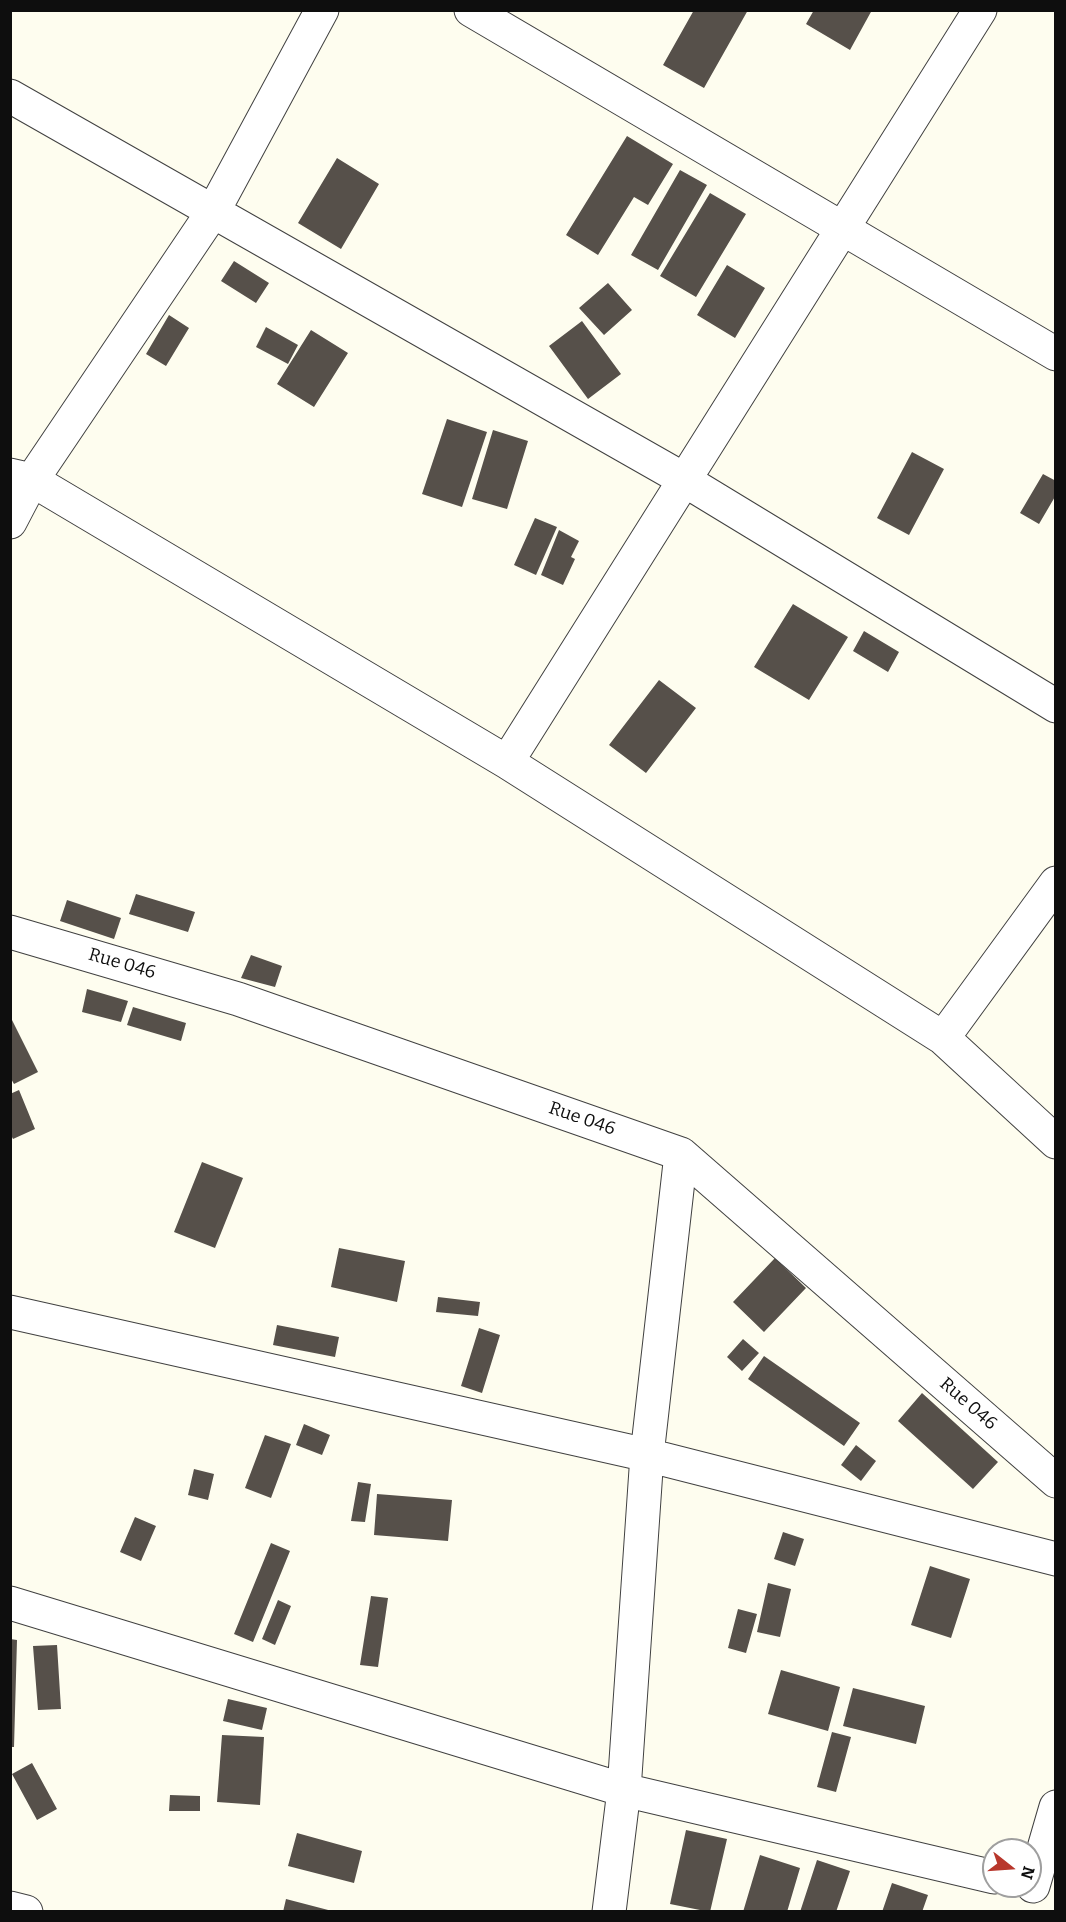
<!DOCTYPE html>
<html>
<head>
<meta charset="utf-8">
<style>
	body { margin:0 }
	#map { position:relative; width:1066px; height:1922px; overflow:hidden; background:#fefdef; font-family:Bitter,serif }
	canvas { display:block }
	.frame { position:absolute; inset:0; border:12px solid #0e0e0e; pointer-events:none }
	.north { position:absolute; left:982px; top:1838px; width:60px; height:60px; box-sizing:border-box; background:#fff; border:2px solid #9f9f9f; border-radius:50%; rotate:107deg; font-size:16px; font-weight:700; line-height:24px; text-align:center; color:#0e0e0e }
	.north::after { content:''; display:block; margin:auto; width:21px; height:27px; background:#b8372c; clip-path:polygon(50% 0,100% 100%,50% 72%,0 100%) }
</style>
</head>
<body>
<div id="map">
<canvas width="1066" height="1922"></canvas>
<div class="frame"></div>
<div class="north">N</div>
</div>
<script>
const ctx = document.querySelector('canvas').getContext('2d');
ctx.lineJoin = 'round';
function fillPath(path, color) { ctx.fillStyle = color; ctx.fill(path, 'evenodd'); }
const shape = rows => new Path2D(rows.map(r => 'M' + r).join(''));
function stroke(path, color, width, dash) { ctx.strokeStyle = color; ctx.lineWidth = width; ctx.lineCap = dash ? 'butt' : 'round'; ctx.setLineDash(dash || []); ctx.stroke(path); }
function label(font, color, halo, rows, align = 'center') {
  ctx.font = font + ' Bitter,serif'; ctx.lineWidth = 6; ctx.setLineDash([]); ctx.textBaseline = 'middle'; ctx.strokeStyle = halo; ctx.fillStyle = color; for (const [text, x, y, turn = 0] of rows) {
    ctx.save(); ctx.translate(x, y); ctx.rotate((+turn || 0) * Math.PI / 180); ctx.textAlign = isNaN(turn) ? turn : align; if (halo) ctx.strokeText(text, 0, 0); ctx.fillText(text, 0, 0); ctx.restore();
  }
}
fillPath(shape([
	[694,10,748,10,704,88,663,65],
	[814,10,872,10,850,50,806,24],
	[627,136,673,164,648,205,634,197,598,255,566,235],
	[337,158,379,184,341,249,298,223],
	[680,170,707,185,658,270,631,255],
	[710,193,746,214,696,297,660,276],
	[234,261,269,283,256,303,221,281],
	[727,265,765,288,735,338,697,315],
	[608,283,632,310,604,335,579,308],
	[169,315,189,328,166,366,146,354],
	[582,321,621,374,588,399,549,346],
	[266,327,298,345,288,364,256,347],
	[311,330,348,353,314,407,277,384],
	[447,419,487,432,462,507,422,494],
	[493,430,528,441,507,509,472,499],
	[912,452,944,469,909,535,877,518],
	[1043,474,1056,481,1056,495,1039,524,1020,513],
	[535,518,557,527,536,575,514,565],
	[559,530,579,541,571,557,575,559,563,585,541,575],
	[793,604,848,637,809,700,754,667],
	[864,631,899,652,888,672,853,651],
	[659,680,696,708,646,773,609,745],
	[136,894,195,912,188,932,129,914],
	[67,900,121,918,114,939,60,921],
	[251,955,282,966,275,987,241,978],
	[87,989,128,1001,121,1022,82,1012],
	[133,1007,186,1023,181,1041,127,1025],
	[10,1016,38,1072,14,1084,10,1077],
	[19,1090,35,1129,13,1139,10,1133,10,1094],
	[202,1162,243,1178,215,1248,174,1232],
	[339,1248,405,1261,397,1302,331,1287],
	[775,1258,806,1288,764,1332,733,1302],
	[438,1297,480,1302,478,1316,436,1312],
	[277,1325,339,1337,335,1357,273,1345],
	[479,1328,500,1335,482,1393,461,1386],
	[743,1339,759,1353,742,1371,727,1357],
	[764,1356,860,1423,844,1446,748,1379],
	[922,1393,998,1462,973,1489,898,1421],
	[304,1424,330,1435,322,1455,296,1445],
	[265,1435,291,1444,271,1498,245,1488],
	[856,1445,876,1461,861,1481,841,1465],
	[194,1469,214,1474,208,1500,188,1495],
	[358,1482,371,1484,365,1522,351,1521],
	[377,1494,452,1500,448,1541,374,1535],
	[135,1517,156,1526,141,1561,120,1552],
	[783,1532,804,1539,795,1566,774,1559],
	[271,1543,290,1551,253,1642,234,1634],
	[930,1566,970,1579,951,1638,911,1625],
	[768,1583,791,1589,780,1637,757,1632],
	[371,1596,388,1598,378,1667,360,1665],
	[278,1600,291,1606,275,1645,262,1639],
	[738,1609,757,1614,746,1653,728,1648],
	[10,1639,17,1640,14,1747,10,1747],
	[57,1645,61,1709,38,1710,33,1646],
	[781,1670,840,1687,828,1731,768,1714],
	[853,1688,925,1706,916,1744,843,1726],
	[228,1699,267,1708,262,1730,223,1721],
	[832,1732,851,1737,836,1792,817,1787],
	[222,1735,264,1737,260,1805,217,1802],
	[32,1763,57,1809,37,1820,12,1774],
	[170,1795,200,1796,200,1811,169,1811],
	[686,1830,727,1839,710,1912,670,1904],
	[297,1833,362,1851,354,1883,288,1866],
	[760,1855,800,1868,787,1912,743,1912],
	[817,1860,850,1871,836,1912,800,1912],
	[892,1883,928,1895,922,1912,882,1912],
	[286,1899,332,1911,332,1912,283,1912]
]), '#56504a');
const minor = shape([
	[471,10,1056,354],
	[10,96,671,472,1056,706],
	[10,475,32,480,507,762,943,1038,1056,1142],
	[10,522,32,480,214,210,322,10],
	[507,762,980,10],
	[10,932,238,999,681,1154,1056,1481],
	[943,1038,1056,883],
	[10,1312,647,1455,1056,1559],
	[10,1603,624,1790,994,1877],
	[1033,1886,1056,1807],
	[10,1908,26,1912],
	[609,1912,624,1790,647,1455,681,1154]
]);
stroke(minor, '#414141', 35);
stroke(minor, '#fff', 33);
label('18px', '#0e0e0e', '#fff', [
	["Rue 046",122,964,16],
	["Rue 046",582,1119,19],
	["Rue 046",968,1404,41]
]);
</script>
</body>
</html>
